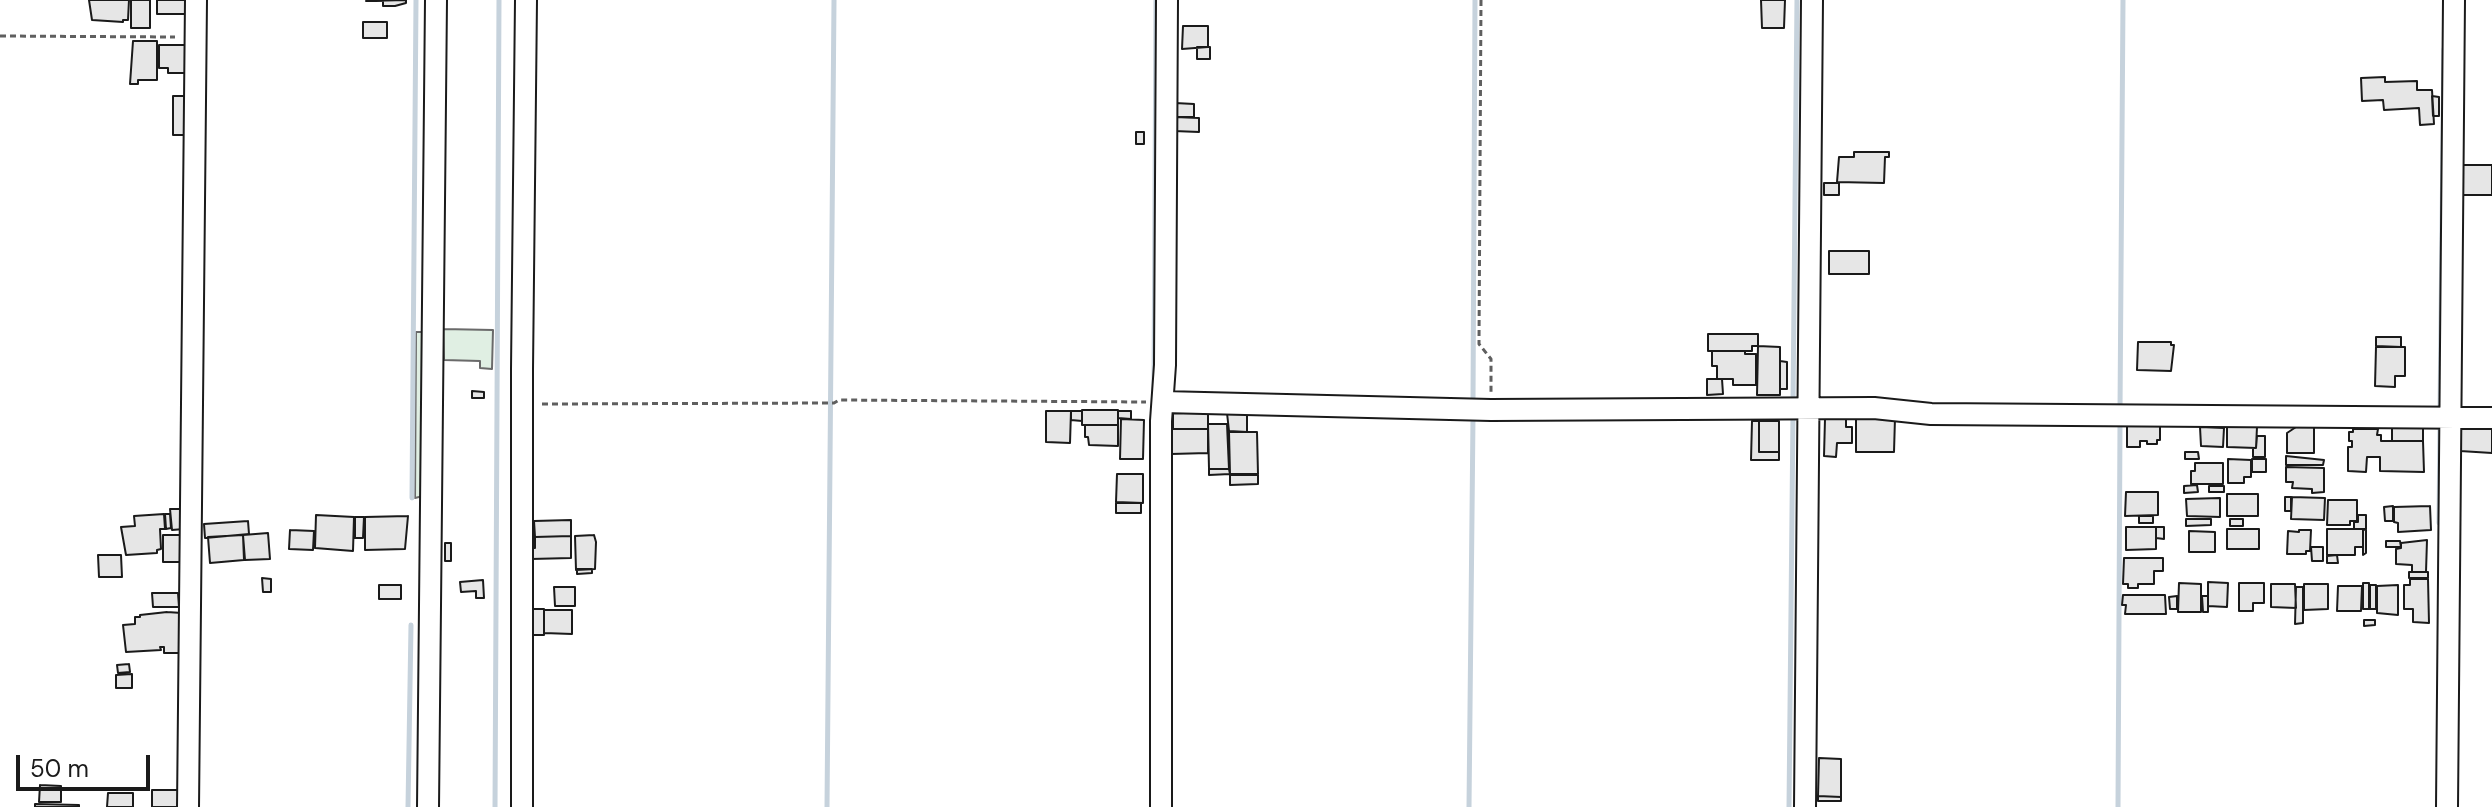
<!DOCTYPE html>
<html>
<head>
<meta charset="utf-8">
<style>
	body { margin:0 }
	#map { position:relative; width:2492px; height:807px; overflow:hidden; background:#fff; font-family:"DM Sans",sans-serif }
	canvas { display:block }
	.scale { position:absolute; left:16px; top:755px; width:134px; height:36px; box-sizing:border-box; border:4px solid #1a1a1a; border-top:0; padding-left:10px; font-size:24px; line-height:28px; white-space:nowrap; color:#1a1a1a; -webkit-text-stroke:6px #fff; paint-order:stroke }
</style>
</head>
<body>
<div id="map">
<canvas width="2492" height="807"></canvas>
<div class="scale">50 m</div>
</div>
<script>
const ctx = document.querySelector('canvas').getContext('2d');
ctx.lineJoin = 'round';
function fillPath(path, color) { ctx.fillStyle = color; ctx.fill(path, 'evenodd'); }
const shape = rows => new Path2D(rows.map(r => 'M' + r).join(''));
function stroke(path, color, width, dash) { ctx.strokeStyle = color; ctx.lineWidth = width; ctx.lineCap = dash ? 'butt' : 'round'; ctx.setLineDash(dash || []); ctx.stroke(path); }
const green = shape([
	[443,329,493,330,492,369,480,368,480,361,444,360,443,329],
	[416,332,424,332,423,496,415,498,416,332]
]);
fillPath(green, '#e0efe3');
stroke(green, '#6a6a6a', 2);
stroke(shape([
	[1154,391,1156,0],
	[1473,402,1475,0],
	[1793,403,1797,0],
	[2120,410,2123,0],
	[2440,411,2444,49],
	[412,498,416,0],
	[2439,523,2440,421],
	[408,807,411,625],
	[495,807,499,0],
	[827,807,834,0],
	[1469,807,1473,417],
	[1789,807,1793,413],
	[2118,807,2120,423]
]), '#c6d2dc', 5);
const building = shape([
	[89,0,129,0,128,20,123,20,123,22,92,20,89,0],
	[131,0,150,0,150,28,131,28,131,0],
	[157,0,188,0,188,14,157,14,157,0],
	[406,0,406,3,395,6,383,6,383,1,366,1,406,0],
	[1761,0,1785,0,1784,28,1762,28,1761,0],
	[363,22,387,22,387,38,363,38,363,22],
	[1183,26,1208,26,1208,47,1182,49,1183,26],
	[133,41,157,41,157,80,138,80,138,84,130,84,133,41],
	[159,45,186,45,186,73,168,73,168,68,159,68,159,45],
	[1197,47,1210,47,1210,59,1197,59,1197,47],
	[2385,77,2385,82,2417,81,2417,90,2432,90,2434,124,2420,125,2419,108,2384,110,2383,100,2362,101,2361,78,2385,77],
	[173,96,187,96,187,135,173,135,173,96],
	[2432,96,2439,97,2439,116,2433,116,2432,96],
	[1175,103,1194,104,1194,117,1175,117,1175,103],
	[1175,117,1199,118,1199,132,1174,131,1175,117],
	[1136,132,1144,132,1144,144,1136,144,1136,132],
	[1854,152,1889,152,1889,157,1885,157,1884,183,1837,182,1839,157,1854,157,1854,152],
	[2459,165,2492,165,2492,195,2459,195,2459,165],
	[1824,183,1839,183,1839,195,1824,195,1824,183],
	[1829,251,1869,251,1869,274,1829,274,1829,251],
	[1708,334,1758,334,1758,346,1752,346,1752,351,1708,351,1708,334],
	[2376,337,2401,337,2401,347,2376,346,2376,337],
	[2138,342,2171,342,2171,345,2174,345,2171,371,2137,370,2138,342],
	[1758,346,1780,347,1780,395,1757,395,1758,346],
	[2376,347,2405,347,2405,376,2395,376,2395,387,2375,386,2376,347],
	[1712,351,1745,351,1745,354,1756,354,1756,385,1733,385,1733,379,1717,379,1717,366,1712,366,1712,351],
	[1780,361,1787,362,1787,389,1780,389,1780,361],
	[1707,379,1722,379,1723,394,1707,395,1707,379],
	[472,391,484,392,484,398,472,398,472,391],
	[1082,410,1118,410,1118,425,1082,425,1082,410],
	[1046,411,1071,411,1070,443,1046,442,1046,411],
	[1071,411,1082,411,1082,421,1071,420,1071,411],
	[1118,411,1131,411,1131,419,1118,418,1118,411],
	[1173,413,1208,413,1208,429,1173,429,1173,413],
	[1227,413,1247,413,1247,432,1229,431,1227,413],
	[1856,417,1895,418,1894,452,1856,452,1856,417],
	[1121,419,1144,420,1143,459,1120,459,1121,419],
	[1825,419,1846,419,1846,427,1852,427,1852,443,1837,443,1836,457,1824,456,1825,419],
	[1752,421,1759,421,1759,452,1779,452,1779,460,1751,460,1752,421],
	[1759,421,1779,421,1779,452,1759,452,1759,421],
	[1208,424,1227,424,1229,469,1209,469,1208,424],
	[1085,425,1118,425,1118,446,1089,445,1088,437,1085,437,1085,425],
	[2127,425,2160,426,2160,440,2157,440,2157,444,2147,444,2147,441,2140,441,2140,447,2127,447,2127,425],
	[2492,425,2492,453,2460,451,2460,428,2492,425],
	[1170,426,1173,426,1173,429,1208,429,1208,453,1171,454,1170,426],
	[2227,426,2257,427,2256,448,2227,447,2227,426],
	[2392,426,2423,426,2423,441,2392,441,2392,426],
	[2200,427,2224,428,2223,447,2201,446,2200,427],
	[2296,427,2314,427,2314,453,2287,453,2287,433,2296,427],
	[2353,429,2378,429,2377,435,2381,435,2381,441,2423,441,2424,472,2380,471,2380,457,2367,457,2366,472,2348,471,2348,447,2352,447,2352,441,2349,441,2349,432,2353,432,2353,429],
	[1229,432,1257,432,1258,474,1230,474,1229,432],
	[2257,436,2265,436,2265,457,2253,457,2253,448,2256,448,2257,436],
	[2185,452,2198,452,2199,459,2185,459,2185,452],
	[2286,456,2324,460,2323,465,2286,465,2286,456],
	[2228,459,2251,460,2251,477,2244,477,2244,483,2228,483,2228,459],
	[2252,459,2266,459,2266,472,2252,472,2252,459],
	[2195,463,2223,463,2223,484,2191,484,2191,471,2195,471,2195,463],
	[2286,467,2324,468,2324,492,2312,493,2312,489,2292,488,2293,482,2286,482,2286,467],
	[1209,469,1229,469,1230,474,1209,475,1209,469],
	[1117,474,1143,474,1143,503,1116,502,1117,474],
	[1230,475,1258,475,1258,484,1230,485,1230,475],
	[2197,485,2198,492,2184,493,2184,486,2197,485],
	[2209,486,2224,486,2224,492,2209,492,2209,486],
	[2126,492,2158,492,2158,515,2125,516,2126,492],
	[2227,494,2258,494,2258,516,2227,516,2227,494],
	[2285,497,2291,497,2291,511,2285,511,2285,497],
	[2292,497,2325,498,2324,520,2291,519,2292,497],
	[2220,498,2220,517,2187,516,2186,499,2220,498],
	[2328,500,2357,500,2357,521,2350,521,2350,525,2327,525,2328,500],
	[1116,503,1141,503,1141,513,1116,513,1116,503],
	[2393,506,2393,521,2385,521,2384,507,2393,506],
	[2430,506,2431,530,2398,532,2398,523,2394,522,2394,507,2430,506],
	[170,509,183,509,184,529,172,530,170,509],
	[164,514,165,529,160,529,161,549,157,550,157,553,126,555,121,527,135,526,134,516,164,514],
	[165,514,170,514,171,528,166,529,165,514],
	[316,515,354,517,353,551,315,548,316,515],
	[2358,515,2366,515,2366,529,2354,529,2354,522,2358,522,2358,515],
	[408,516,405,549,365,550,365,517,408,516],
	[2139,516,2153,516,2153,523,2139,523,2139,516],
	[355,517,364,517,363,538,355,538,355,517],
	[2186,519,2211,519,2211,525,2186,526,2186,519],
	[2230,519,2243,519,2243,526,2230,526,2230,519],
	[571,520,571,536,535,537,534,521,571,520],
	[248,521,249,534,205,538,204,524,248,521],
	[2126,527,2156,527,2156,549,2126,550,2126,527],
	[2156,527,2164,527,2164,539,2156,538,2156,527],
	[2227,529,2259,529,2259,549,2227,549,2227,529],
	[2327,529,2363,529,2363,547,2355,547,2355,555,2327,555,2327,529],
	[2363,529,2366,530,2366,553,2363,555,2363,529],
	[290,530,314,531,313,550,289,549,290,530],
	[2299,530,2311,530,2310,551,2306,551,2306,554,2287,554,2288,531,2299,532,2299,530],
	[2189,531,2215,532,2215,552,2189,552,2189,531],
	[268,533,270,559,245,560,243,535,268,533],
	[163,535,184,535,184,562,163,562,163,535],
	[243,535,244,560,210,563,208,537,243,535],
	[594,535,596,542,595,569,576,570,575,536,594,535],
	[571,536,571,558,531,559,531,548,535,548,535,537,571,536],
	[2427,540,2426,572,2412,572,2412,565,2396,564,2396,549,2401,548,2401,543,2427,540],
	[2386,541,2400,541,2401,547,2386,547,2386,541],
	[445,543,451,543,451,561,445,561,445,543],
	[2311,547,2323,547,2323,561,2312,561,2311,547],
	[98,555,121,555,122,577,99,577,98,555],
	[2337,555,2338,563,2327,563,2327,556,2337,555],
	[2124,558,2163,558,2163,571,2154,571,2154,584,2138,584,2138,588,2128,588,2128,584,2123,584,2124,558],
	[577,569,592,569,592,573,577,574,577,569],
	[2409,572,2428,572,2428,578,2409,578,2409,572],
	[262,578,271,579,271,592,263,592,262,578],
	[2410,579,2428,579,2429,623,2413,622,2413,609,2404,609,2404,585,2410,585,2410,579],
	[483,580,484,598,476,598,476,591,461,592,460,582,483,580],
	[2208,582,2228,583,2227,607,2208,606,2208,582],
	[2179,583,2201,584,2201,612,2178,612,2179,583],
	[2239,583,2264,583,2264,603,2253,603,2253,611,2239,611,2239,583],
	[2363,583,2369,583,2369,609,2363,609,2363,583],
	[2271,584,2295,584,2296,608,2271,607,2271,584],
	[2304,584,2328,584,2328,609,2304,610,2304,584],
	[379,585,401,585,401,599,379,599,379,585],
	[2370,585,2376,585,2376,609,2370,609,2370,585],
	[2398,585,2398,615,2377,613,2377,586,2398,585],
	[2338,586,2362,586,2361,611,2337,611,2338,586],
	[554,587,575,587,575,606,555,606,554,587],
	[2296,587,2303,587,2303,623,2295,624,2296,587],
	[152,593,178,593,179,607,153,607,152,593],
	[2123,595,2165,595,2166,614,2125,614,2126,605,2122,605,2123,595],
	[2177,596,2177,609,2170,609,2169,597,2177,596],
	[2202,596,2208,596,2208,612,2203,612,2202,596],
	[529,609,544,609,544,635,529,635,529,609],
	[544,610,572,610,572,634,544,633,544,610],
	[167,612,182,613,183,653,164,653,164,647,160,647,161,650,126,652,123,625,135,624,135,617,140,617,140,615,167,612],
	[2364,620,2375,620,2375,625,2364,626,2364,620],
	[129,664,130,672,118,673,117,665,129,664],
	[132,674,132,688,116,688,116,675,132,674],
	[1819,758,1841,759,1841,797,1818,796,1819,758],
	[40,785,61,786,61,802,39,802,40,785],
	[152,790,181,790,181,807,152,807,152,790],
	[108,793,133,793,133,807,107,807,108,793],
	[1818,796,1841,797,1841,801,1818,801,1818,796],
	[35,804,79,805,79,807,35,807,35,804]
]);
fillPath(building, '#e6e6e6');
stroke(building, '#1a1a1a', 2);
const minor = shape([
	[1163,402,1491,410,1874,408,1931,414,2492,418],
	[188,807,196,0],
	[428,807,436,0],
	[522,807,522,369,526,0],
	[1161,807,1161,421,1165,365,1167,0],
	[1805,807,1812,0],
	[2447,807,2454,0]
]);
stroke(minor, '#1a1a1a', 24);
stroke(shape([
	[1481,0,1479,344,1491,359,1491,392],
	[0,36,175,37],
	[542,404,834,403,839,400,1146,402]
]), '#5f5f5f', 3, [6, 4]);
stroke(minor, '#fff', 20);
</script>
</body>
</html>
